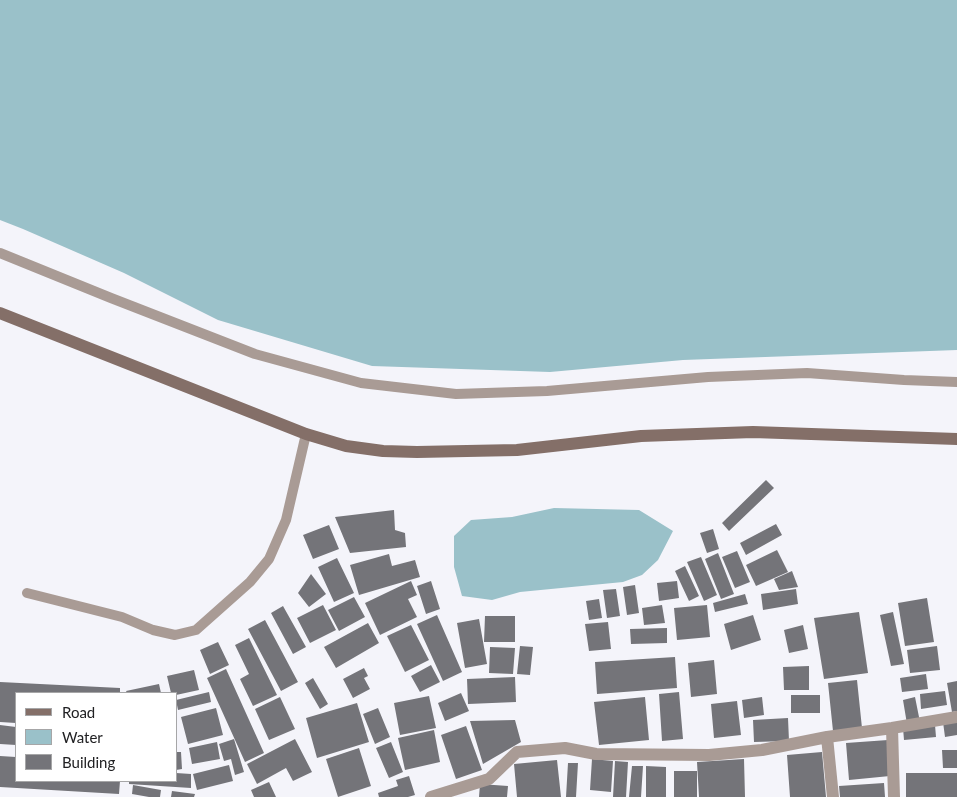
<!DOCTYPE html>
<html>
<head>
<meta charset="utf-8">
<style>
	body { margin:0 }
	#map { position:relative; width:957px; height:797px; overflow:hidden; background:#f4f4fa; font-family:Lato,sans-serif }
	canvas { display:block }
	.legend { position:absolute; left:15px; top:692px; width:162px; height:90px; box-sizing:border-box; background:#fff; border:1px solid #a6a6a7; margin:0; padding:6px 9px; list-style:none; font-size:15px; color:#212123 }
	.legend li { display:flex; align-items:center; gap:10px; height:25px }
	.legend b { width:25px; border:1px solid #a6a6a7 }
</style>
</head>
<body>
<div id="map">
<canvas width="957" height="797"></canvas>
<ul class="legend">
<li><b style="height:6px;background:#846f68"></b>Road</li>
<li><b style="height:14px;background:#9ac1c9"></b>Water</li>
<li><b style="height:14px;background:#747479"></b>Building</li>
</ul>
</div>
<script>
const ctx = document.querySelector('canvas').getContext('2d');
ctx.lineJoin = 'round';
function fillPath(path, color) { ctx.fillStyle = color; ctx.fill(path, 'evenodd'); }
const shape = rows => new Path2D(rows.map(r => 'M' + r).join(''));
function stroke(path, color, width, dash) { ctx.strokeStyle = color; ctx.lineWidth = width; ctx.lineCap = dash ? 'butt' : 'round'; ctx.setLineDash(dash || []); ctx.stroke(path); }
fillPath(shape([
	[0,0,957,0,957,350,683,360,550,372,372,366,218,320,124,273,23,229,0,220],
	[554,508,639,510,673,531,658,560,642,575,623,582,520,592,492,600,462,596,454,567,454,536,471,520,512,517]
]), '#9ac1c9');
fillPath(shape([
	[766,480,774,488,729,531,722,523],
	[394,510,395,530,405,533,406,547,350,553,335,517],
	[776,524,782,535,746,555,740,543],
	[329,525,339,549,313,559,303,535],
	[713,529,719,549,707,553,700,533],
	[777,550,788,572,756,586,746,565],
	[737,551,750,582,735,588,722,557],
	[718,553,734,594,721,599,705,559],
	[389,554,392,566,415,560,420,577,359,595,350,565],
	[701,557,717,595,704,601,687,562],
	[337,558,354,593,334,602,318,567],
	[685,566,699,596,689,601,675,571],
	[792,571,798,587,779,590,774,579],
	[311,574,326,594,309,607,298,593],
	[411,581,417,595,408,599,417,617,380,635,365,603],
	[431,581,440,609,426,614,417,586],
	[677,581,679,598,659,601,657,583],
	[635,585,639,613,627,615,623,587],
	[616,589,620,616,607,618,603,590],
	[796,589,798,604,763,610,761,594],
	[745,594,748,604,715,612,713,603],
	[354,597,365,617,339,631,328,610],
	[927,598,934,642,905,646,898,603],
	[599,599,602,618,589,620,586,601],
	[323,605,336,630,310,643,297,618],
	[662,605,665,623,644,625,642,608],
	[707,605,710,637,677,640,674,608],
	[283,606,306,647,293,654,271,613],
	[859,612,868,673,824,679,814,618],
	[893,612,904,664,891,666,880,615],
	[437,615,462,672,443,681,417,624],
	[753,615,761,640,731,650,724,624],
	[485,616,515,616,515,642,484,642],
	[479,619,487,664,465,668,457,623],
	[265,620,298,682,281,691,248,629],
	[608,622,611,649,589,651,585,624],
	[368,623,379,643,336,668,324,647],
	[411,625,429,660,405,672,387,636],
	[803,625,808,649,789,653,784,630],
	[667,628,667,643,631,644,630,629],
	[249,638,277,695,253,706,240,679,249,674,235,645],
	[218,642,229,665,210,674,200,650],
	[520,646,533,647,530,675,517,674],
	[937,646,940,670,910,673,907,650],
	[490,647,515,648,513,674,489,673],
	[675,657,677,688,597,694,595,662],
	[714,660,717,694,691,697,688,663],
	[431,665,440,682,420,692,411,676],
	[809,666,809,690,784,690,783,667],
	[364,668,368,676,364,678,370,689,353,698,343,679],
	[226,669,264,753,245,762,207,678],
	[194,670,199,690,176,695,176,693,171,693,167,676],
	[926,674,928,689,902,692,900,678],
	[515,677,516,702,468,704,467,679],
	[313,678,328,704,320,709,305,683],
	[857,680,862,728,833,731,828,683],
	[957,681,957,711,952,712,947,683],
	[0,682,120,688,120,693,16,693,16,723,0,722],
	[159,684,161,693,127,693,126,691],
	[945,691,947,705,921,709,920,694],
	[209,692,211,702,178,710,176,700],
	[679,692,683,739,662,741,659,694],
	[461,693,469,711,445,721,438,703],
	[791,695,820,695,820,713,791,713],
	[429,696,436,728,400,735,394,703],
	[280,697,295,729,269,740,255,709],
	[645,697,649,740,599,745,594,702],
	[762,697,764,715,744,718,742,700],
	[915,697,920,722,907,724,903,700],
	[737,701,741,735,714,738,711,704],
	[357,703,369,742,317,758,306,718],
	[216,708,223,735,188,744,181,717],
	[378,708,390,737,375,744,363,714],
	[788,718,789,741,754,742,753,720],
	[515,720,521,742,483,764,470,721],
	[957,720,957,735,945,737,943,722],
	[0,725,16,727,16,745,0,744],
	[935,725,936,737,904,740,903,728],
	[466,726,482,770,456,779,441,735],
	[434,730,440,762,405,770,398,738],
	[234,739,244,772,235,775,231,759,224,761,219,744],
	[295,739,312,772,293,781,286,768,257,784,247,764],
	[888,740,890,776,849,780,846,743],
	[217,742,220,759,192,764,189,748],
	[391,742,403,772,389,778,376,748],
	[359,748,371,786,338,797,326,759],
	[942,750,957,750,957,768,943,768],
	[176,752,181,752,182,769,176,770],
	[822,752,826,797,790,797,787,755],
	[0,756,16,757,16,781,120,781,119,794,0,787],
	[592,759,613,761,611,792,590,790],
	[744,759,745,797,699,797,697,762],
	[557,760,561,797,517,797,514,764],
	[615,761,628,762,626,797,613,797],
	[568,763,578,763,576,797,566,797],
	[229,765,233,781,197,790,193,774],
	[632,766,643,766,641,797,629,797],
	[646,766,666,767,666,797,646,797],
	[674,771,697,771,697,797,674,797],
	[176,773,191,774,191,788,129,784,129,781,176,781],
	[906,773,957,773,957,797,906,797],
	[409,776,415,795,408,797,379,797,378,793,398,786,396,780],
	[269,782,276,797,254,797,251,790],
	[884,783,885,797,840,797,839,786],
	[480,784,508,786,507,797,479,797],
	[133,785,161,790,160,797,149,797,132,794],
	[172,791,195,794,194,797,171,797]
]), '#747479');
stroke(shape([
	[0,253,111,298,255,354,361,383,456,394,547,391,708,377,807,373,904,380,957,382],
	[27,593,122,617,153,630,175,635,196,630,250,582,269,559,286,520,306,434]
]), '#a99b95', 10);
stroke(shape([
	[892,728,894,797],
	[827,737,833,797],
	[431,797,489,779,517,752,565,748,596,754,709,755,762,750,827,737,892,728,957,717]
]), '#a99b95', 12);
stroke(shape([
	[0,313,306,434,346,446,383,451,417,452,517,450,641,436,753,432,957,439]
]), '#846f68', 12);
</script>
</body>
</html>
